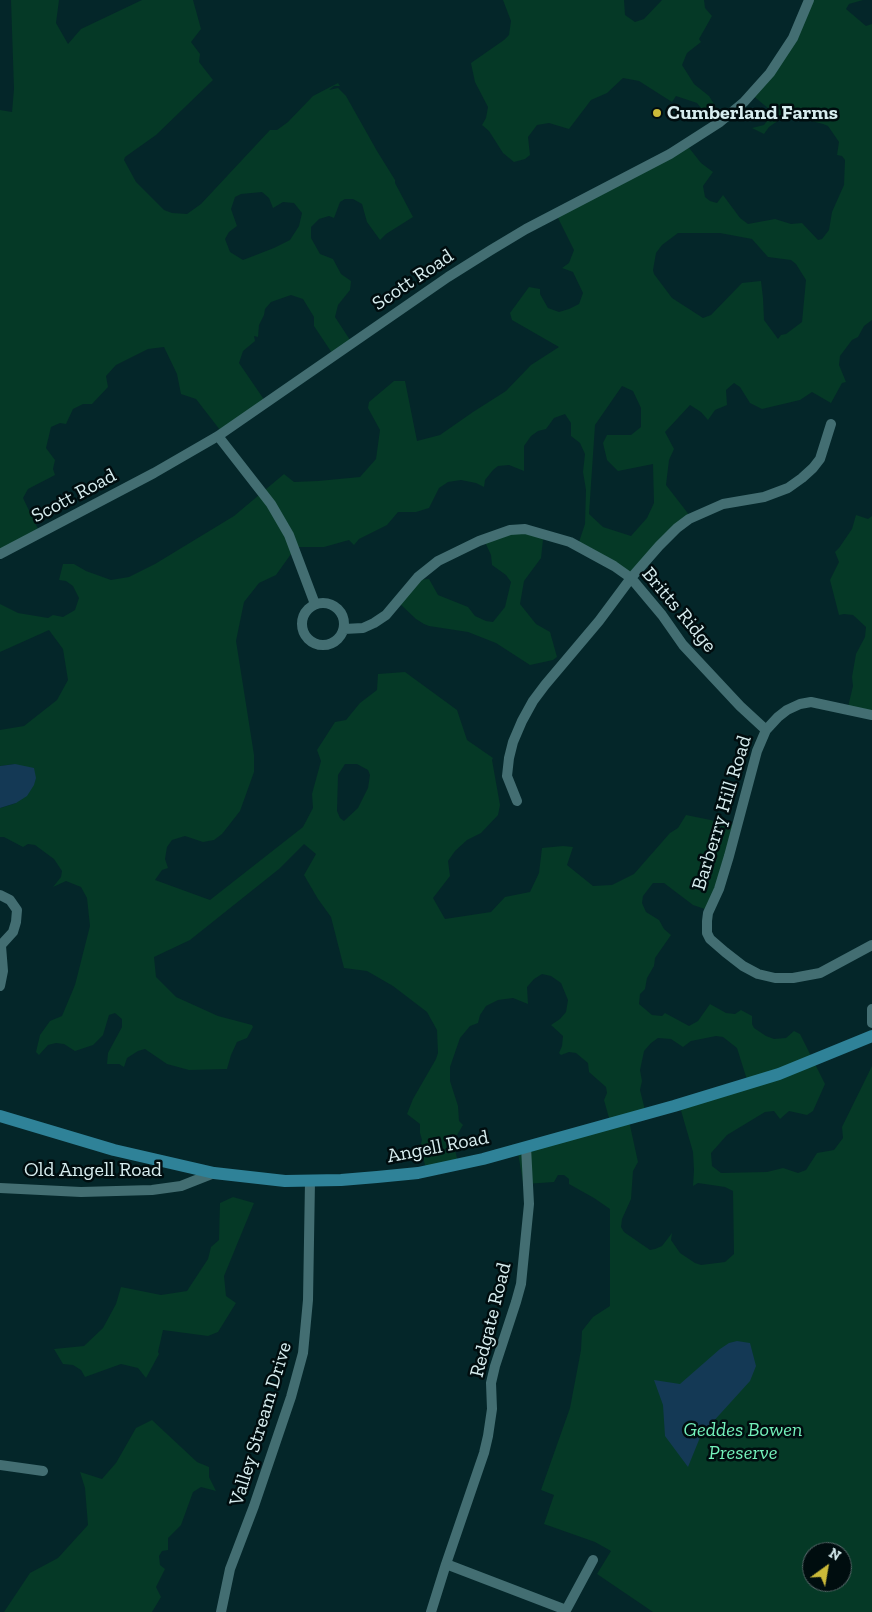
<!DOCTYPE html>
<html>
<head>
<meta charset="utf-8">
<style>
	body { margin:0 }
	#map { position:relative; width:872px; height:1612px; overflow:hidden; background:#042629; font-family:"Zilla Slab",serif }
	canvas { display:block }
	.north { position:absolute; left:802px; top:1542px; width:50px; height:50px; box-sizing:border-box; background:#000d0f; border:1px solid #566769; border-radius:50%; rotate:32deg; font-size:14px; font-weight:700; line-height:20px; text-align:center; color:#d7edef }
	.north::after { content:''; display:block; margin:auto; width:18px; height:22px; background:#cbba39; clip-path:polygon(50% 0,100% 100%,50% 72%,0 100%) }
</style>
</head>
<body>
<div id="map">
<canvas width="872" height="1612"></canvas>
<div class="north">N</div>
</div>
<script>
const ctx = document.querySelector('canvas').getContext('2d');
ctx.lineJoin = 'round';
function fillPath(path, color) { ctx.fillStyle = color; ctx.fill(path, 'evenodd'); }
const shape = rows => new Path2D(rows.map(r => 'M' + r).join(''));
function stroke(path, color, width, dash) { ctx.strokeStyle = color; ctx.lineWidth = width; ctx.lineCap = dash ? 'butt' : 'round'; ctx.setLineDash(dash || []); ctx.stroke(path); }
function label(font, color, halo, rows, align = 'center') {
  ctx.font = font + ' "Zilla Slab",serif'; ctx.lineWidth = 5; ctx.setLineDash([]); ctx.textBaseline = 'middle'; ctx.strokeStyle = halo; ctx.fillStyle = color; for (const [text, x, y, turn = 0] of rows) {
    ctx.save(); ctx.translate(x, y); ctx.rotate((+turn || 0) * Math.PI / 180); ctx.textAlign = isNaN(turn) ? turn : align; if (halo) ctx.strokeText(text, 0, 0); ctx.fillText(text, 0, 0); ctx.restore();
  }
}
fillPath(shape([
	[11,0,59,0,56,23,68,44,81,29,142,0,193,0,201,29,191,42,200,54,199,62,213,80,156,135,125,157,124,160,136,182,164,210,172,213,187,214,201,204,270,130,277,130,288,122,313,96,338,83,340,86,334,86,329,90,338,88,346,96,377,151,395,180,395,183,413,217,386,234,380,240,367,222,362,204,353,199,345,199,340,202,334,218,329,216,319,219,311,227,311,238,320,254,333,259,341,274,351,281,350,290,338,305,335,317,350,340,332,353,314,326,314,317,303,299,291,295,271,302,265,309,264,315,259,325,258,337,254,336,255,341,243,351,239,363,265,401,220,430,196,399,181,394,177,374,164,347,148,349,116,365,106,376,108,387,92,404,83,404,73,409,66,424,60,423,51,427,46,448,55,460,53,469,55,475,28,489,23,498,39,531,0,553,0,110,12,112,14,89],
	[262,192,269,198,273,208,283,202,294,203,302,213,299,226,290,240,274,248,243,260,230,252,225,239,229,232,237,226,231,209,235,197,241,194],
	[503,0,624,0,625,15,635,22,644,19,662,0,704,0,705,8,712,16,699,39,701,42,687,53,682,65,694,84,709,96,721,115,712,122,697,103,676,96,672,102,639,81,623,78,607,93,591,100,569,129,549,123,537,125,528,137,530,155,525,159,514,162,503,153,489,131,482,125,486,118,488,107,475,82,471,63,504,40,509,35,511,21],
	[809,0,863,0,849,4,846,9,866,26,872,24,872,320,864,326,858,337,852,340,840,356,839,365,846,382,842,383,831,403,812,392,800,400,762,409,750,403,740,387,734,383,726,390,727,405,715,410,708,420,701,412,690,405,665,432,674,449,669,460,666,485,690,516,631,579,577,548,585,524,586,490,583,472,585,454,580,443,571,436,571,423,565,414,554,418,546,429,538,431,531,436,524,446,524,471,509,465,498,466,493,470,485,480,484,487,476,483,461,480,448,482,439,488,429,508,416,512,398,512,387,525,359,539,354,545,349,540,324,547,296,547,276,575,259,583,244,602,236,641,254,755,254,772,240,811,222,834,214,840,203,842,185,836,172,840,167,847,165,859,168,868,162,870,155,880,210,900,303,827,313,808,312,794,321,761,317,750,335,722,346,720,360,703,377,690,378,674,405,672,457,710,467,740,493,758,492,760,500,805,498,815,481,833,467,840,455,851,448,861,450,876,433,898,445,919,491,912,505,897,530,892,539,873,542,848,563,846,573,847,567,865,593,886,612,885,634,874,670,833,678,828,686,815,735,825,708,910,693,905,664,883,653,883,643,896,642,903,646,912,659,920,664,929,671,935,655,958,654,966,647,978,645,989,640,994,639,1004,652,1015,662,1016,665,1013,689,1026,698,1021,710,1004,726,1013,735,1014,741,1010,752,1016,752,1024,754,1028,766,1036,774,1039,786,1038,794,1031,800,1034,825,1084,813,1111,807,1115,789,1111,780,1119,774,1111,765,1112,727,1135,711,1153,712,1166,721,1173,767,1172,783,1168,798,1173,806,1170,817,1153,834,1150,843,1138,842,1127,872,1066,872,1612,653,1612,597,1574,611,1551,595,1542,544,1524,554,1495,541,1490,570,1408,581,1350,582,1331,593,1317,610,1306,610,1209,594,1198,569,1184,569,1179,564,1175,558,1175,554,1182,525,1184,523,1182,518,1153,611,1125,604,1100,607,1093,606,1087,589,1072,588,1063,576,1053,569,1052,561,1055,559,1053,562,1046,563,1036,551,1025,560,1019,566,1012,568,1000,561,983,551,976,542,974,534,979,527,987,528,1004,513,998,498,1000,486,1006,480,1015,478,1023,470,1026,460,1038,450,1067,450,1081,458,1106,459,1121,463,1125,453,1142,459,1166,427,1172,420,1147,422,1140,420,1133,420,1124,407,1114,413,1099,436,1059,438,1053,437,1030,427,1012,393,986,367,971,344,968,331,917,318,899,304,875,316,854,304,844,279,869,190,940,154,957,156,977,176,997,218,1016,252,1025,253,1027,247,1038,237,1042,231,1055,227,1069,189,1070,167,1064,145,1049,138,1051,127,1058,124,1067,119,1064,107,1064,108,1053,122,1027,122,1019,115,1013,109,1015,103,1035,93,1045,75,1051,64,1044,56,1043,48,1045,39,1055,36,1052,40,1035,50,1021,62,1016,75,985,90,926,87,898,81,887,66,881,53,887,61,877,62,871,54,859,35,845,28,844,23,847,4,837,0,837,0,808,16,803,15,764,0,766,0,730,24,726,57,700,68,680,63,649,49,630,0,652,0,604,18,613,48,618,53,615,63,617,75,610,79,598,73,586,66,581,59,580,63,564,74,564,86,571,111,580,129,577,155,564,234,516,284,474,294,482,318,481,360,477,376,459,380,430,368,408,369,402,394,381,405,381,417,441,440,435,473,412,506,391,531,365,559,347,512,320,510,313,529,287,540,289,540,294,548,308,559,312,569,309,579,304,583,293,573,272,562,268,569,263,574,250,556,214,686,144,701,163,713,172,703,186,705,197,710,201,717,203,723,195,740,218,748,224,775,219,791,224,802,223,818,240,822,239,829,230,832,212,844,185,845,160,842,156,837,155,839,142,828,126,823,124,793,116,782,118,769,127,764,134,752,128,764,125,769,118,769,109,751,94,768,75],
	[678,233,720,233,752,239,768,257,791,260,796,264,806,280,802,322,786,334,781,335,778,339,764,320,763,298,761,281,742,283,711,315,703,318,672,298,654,274,653,270,656,253,662,245],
	[622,386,633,391,641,408,641,427,631,435,607,435,603,443,607,460,618,471,653,464,654,503,647,518,631,536,603,527,589,514,595,425],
	[345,764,357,764,368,770,370,775,368,788,358,808,344,821,340,818,337,811,338,775],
	[716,1036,723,1037,737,1048,748,1083,680,1107,693,1152,694,1170,693,1186,698,1183,725,1187,733,1191,734,1254,725,1262,701,1265,695,1263,680,1253,671,1240,672,1233,662,1246,655,1249,650,1250,624,1232,621,1227,622,1219,631,1199,633,1171,638,1162,629,1121,646,1114,640,1090,642,1081,640,1070,644,1051,651,1043,658,1038,671,1039,683,1047,691,1041],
	[812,1552,842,1552,842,1582,812,1582],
	[856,515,868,519,872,516,872,718,847,711,853,686,852,677,856,654,865,637,866,627,853,615,844,614,839,615,830,580,839,562,835,552,839,548,852,529],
	[526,532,543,539,541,558,524,581,520,604,536,624,550,632,557,657,553,660,530,665,496,643,468,632,429,626,424,624,416,619,398,602,416,580,429,579,438,595,468,607,475,616,486,621,493,622,505,607,511,582,506,575,492,565,491,555,485,542,506,533],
	[233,1197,254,1203,224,1276,226,1296,236,1303,218,1332,208,1336,163,1330,158,1352,159,1354,146,1378,138,1368,121,1364,85,1377,81,1370,73,1365,63,1364,54,1349,84,1346,103,1328,116,1304,121,1287,161,1295,187,1291,208,1259,211,1247,219,1240,220,1203],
	[152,1420,197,1462,209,1467,209,1477,216,1491,201,1487,193,1492,181,1525,168,1538,168,1550,162,1551,159,1556,160,1565,165,1569,156,1587,161,1597,152,1612,4,1612,30,1573,58,1558,88,1525,85,1488,80,1472,102,1479,116,1463,136,1428]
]), '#053926');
fillPath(shape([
	[15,764,34,768,36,778,34,785,27,796,16,803,0,808,0,766],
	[737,1341,750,1343,756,1366,750,1381,701,1435,688,1467,665,1436,663,1405,654,1380,680,1384,720,1349,729,1343]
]), '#143955');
stroke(shape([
	[218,436,271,504,289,535,315,604],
	[0,554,154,473,218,436,448,277,491,250,526,229,670,154,720,122,744,102,770,73,793,38,809,0],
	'302 624a21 21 0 1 1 42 0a21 21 0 1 1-42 0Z',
	[344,629,363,628,374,623,386,615,418,577,438,561,479,541,510,530,525,529,570,542,614,566,631,578,662,615,683,645,740,706,766,730],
	[872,715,811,702,800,704,787,710,778,717,766,730,757,751,729,856,719,889,708,913,707,921,707,933,710,939,725,952,743,966,758,974,775,978,793,978,820,973,872,945],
	[517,801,507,776,509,758,513,742,522,721,533,701,545,685,599,621,631,578,659,546,677,528,689,519,723,504,764,497,788,488,802,478,813,468,820,459,831,424],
	[0,895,10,900,17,910,16,922,13,932,3,943,0,945],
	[0,986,3,971,1,946],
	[872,1009,872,1023],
	[0,1188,81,1192,152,1190,181,1186,214,1173],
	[0,1465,43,1471],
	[446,1564,566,1610],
	[221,1612,230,1569,254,1506,291,1397,303,1353,308,1300,310,1181],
	[431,1612,446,1564,484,1453,488,1436,492,1409,491,1383,495,1366,516,1302,521,1284,529,1204,526,1147],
	[565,1612,593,1560]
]), '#436e72', 10);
stroke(shape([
	[0,1116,114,1150,214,1173,285,1181,341,1180,377,1177,418,1173,483,1159,674,1106,779,1074,872,1036]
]), '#2f8298', 12);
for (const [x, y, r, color] of [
	[657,113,5,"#cbba39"]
]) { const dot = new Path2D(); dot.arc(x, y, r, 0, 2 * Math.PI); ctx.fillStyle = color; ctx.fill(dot); stroke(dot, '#000d0f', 2); }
label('bold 20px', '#d7edef', '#000d0f', [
	["Cumberland Farms",667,113]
], 'left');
label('20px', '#d7edef', '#000d0f', [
	["Scott Road",413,280,-34],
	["Scott Road",74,496,-28],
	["Britts Ridge",679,610,50],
	["Barberry Hill Road",722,813,-73],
	["Angell Road",438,1147,-11],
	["Old Angell Road",93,1170],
	["Redgate Road",491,1320,-76],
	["Valley Stream Drive",261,1424,-73]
]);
label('italic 20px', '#73f1bb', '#000d0f', [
	["Geddes Bowen",743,1430],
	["Preserve",743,1453]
]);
</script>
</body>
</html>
